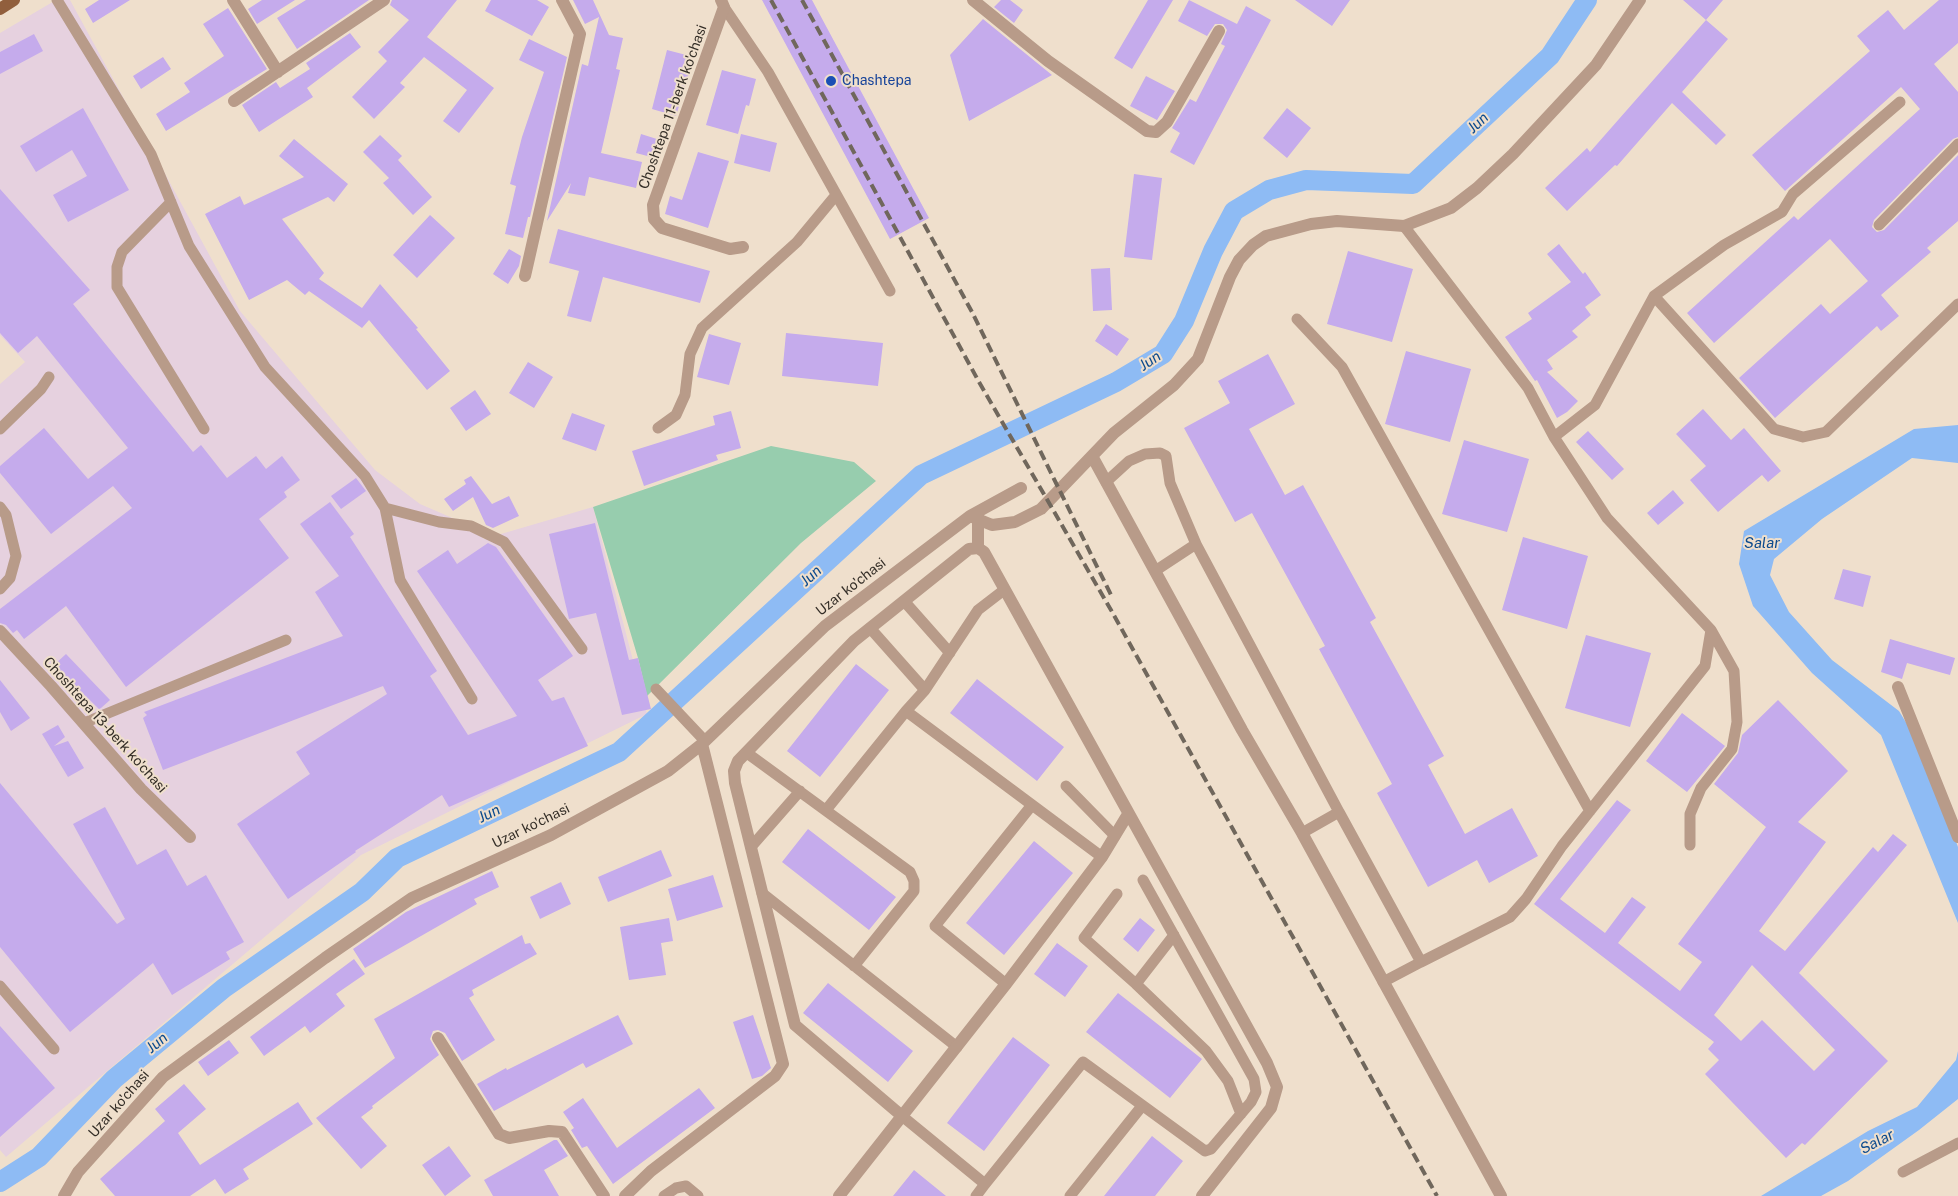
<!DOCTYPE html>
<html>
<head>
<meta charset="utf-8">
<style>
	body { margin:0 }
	canvas { display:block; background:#efdfcc }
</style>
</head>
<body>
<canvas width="1958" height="1196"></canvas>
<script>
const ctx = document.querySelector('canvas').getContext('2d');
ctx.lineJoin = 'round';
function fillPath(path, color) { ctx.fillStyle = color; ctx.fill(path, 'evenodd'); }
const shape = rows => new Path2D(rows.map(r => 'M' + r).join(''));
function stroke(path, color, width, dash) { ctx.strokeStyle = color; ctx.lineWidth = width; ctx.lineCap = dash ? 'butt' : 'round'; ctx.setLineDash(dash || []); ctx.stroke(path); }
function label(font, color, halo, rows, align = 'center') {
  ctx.font = font + ' "Public Sans",sans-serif'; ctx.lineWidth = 4; ctx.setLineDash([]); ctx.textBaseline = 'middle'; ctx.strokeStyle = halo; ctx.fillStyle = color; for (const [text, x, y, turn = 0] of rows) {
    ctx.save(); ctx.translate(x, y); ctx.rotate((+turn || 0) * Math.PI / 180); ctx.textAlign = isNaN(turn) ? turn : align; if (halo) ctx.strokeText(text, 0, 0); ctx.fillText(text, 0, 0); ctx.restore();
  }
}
fillPath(shape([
	[56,0,70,0,240,311,375,470,420,504,471,526,484,539,593,507,647,714,361,855,6,1157,0,1150,0,384,25,362,0,335,0,33]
]), '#e6d1df');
fillPath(shape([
	[771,446,854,462,876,481,801,543,647,696,638,658,593,507]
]), '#97cdae');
fillPath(shape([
	[1958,425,1958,463,1912,458,1822,519,1774,559,1770,575,1789,612,1832,660,1899,711,1924,752,1958,847,1958,923,1881,735,1812,673,1753,606,1739,564,1744,531,1914,429],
	[1958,1051,1958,1099,1919,1130,1848,1181,1821,1196,1761,1196,1868,1131,1917,1107,1956,1060]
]), '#8ebbf4');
stroke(shape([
	[0,1182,39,1157,114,1079,224,988,362,892,397,858,619,752,921,475,1116,382,1163,354,1184,321,1213,251,1234,211,1269,190,1306,180,1413,184,1550,56,1587,0]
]), '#8ebbf4', 20);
fillPath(shape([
	[99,0,130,0,93,23,85,9],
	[262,0,295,0,257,24,248,9],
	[306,0,369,0,297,49,277,18],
	[392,0,457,0,427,37,494,88,459,133,443,121,467,90,424,57,400,83,405,87,374,119,352,97,387,61,378,52,409,20,390,5],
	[491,0,537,0,549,7,532,36,485,11],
	[573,0,593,0,609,35,623,38,616,69,620,70,601,153,642,162,636,188,589,177,585,196,568,193,571,183,547,221,582,64,588,66,599,17,585,24],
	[762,0,812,0,929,218,890,239],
	[1001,0,1010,0,1023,10,1014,23,994,7],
	[1148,0,1173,0,1132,69,1114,58],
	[1189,0,1237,24,1246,6,1271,20,1194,165,1170,152,1180,133,1172,128,1190,99,1196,102,1225,46,1221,44,1227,30,1223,24,1215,24,1207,36,1178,21],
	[1295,0,1350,0,1332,26],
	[1683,0,1723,0,1706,20],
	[1939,0,1958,0,1958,43,1934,64,1958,92,1958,137,1953,139,1874,220,1872,227,1877,232,1884,230,1958,155,1958,221,1927,248,1931,252,1881,295,1899,316,1881,331,1877,326,1775,418,1739,378,1821,304,1830,314,1868,281,1830,239,1714,343,1687,313,1794,216,1798,220,1920,109,1901,87,1785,191,1752,155,1870,51,1857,36,1888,10,1904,30],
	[228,8,267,69,166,131,156,114,190,92,184,83,224,56,203,24],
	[983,19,1052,75,969,121,950,55],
	[1706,20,1728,39,1682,92,1726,135,1716,145,1672,103,1617,166,1615,165,1567,211,1545,188,1587,148,1590,152],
	[350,33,361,47,307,88,313,97,259,132,242,105,276,82,280,88,310,69,306,63],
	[34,34,43,51,0,74,0,52],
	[529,39,567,57,530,217,528,217,523,238,505,234,516,186,510,184,522,137,544,72,519,60],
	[667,50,694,57,676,116,652,109],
	[163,57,171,69,141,89,133,76],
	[722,70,756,79,749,106,746,105,738,134,706,125],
	[1146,76,1175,91,1157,120,1130,106],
	[83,108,129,190,68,222,53,195,87,176,72,150,36,172,20,146],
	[1287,108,1311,128,1287,158,1263,138],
	[641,134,660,140,655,158,636,153],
	[741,134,777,143,770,172,734,163],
	[380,135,402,156,398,160,432,197,413,215,383,183,389,178,363,152],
	[294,139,348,184,334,202,328,197,282,219,324,273,319,279,362,308,380,284,418,328,416,329,450,371,427,390,369,320,362,328,309,291,305,295,287,280,249,300,205,214,240,196,244,205,304,177,279,156],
	[698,152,729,161,708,228,665,214,670,196,682,200],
	[1134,174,1162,178,1152,260,1124,257],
	[0,189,90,290,73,304,193,452,201,445,227,478,256,456,266,469,282,456,300,480,284,492,287,497,259,519,289,558,126,687,66,606,24,639,17,630,13,633,6,625,0,623,0,609,132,508,113,486,51,534,0,473,0,466,44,428,88,479,128,448,37,336,18,353,0,333],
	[430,215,455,238,417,278,393,255],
	[558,229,710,271,700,303,603,277,591,322,567,316,579,271,549,263],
	[1559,244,1583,274,1585,272,1601,295,1585,307,1591,315,1572,331,1578,337,1547,360,1553,369,1547,372,1578,401,1567,412,1557,418,1537,380,1535,381,1505,337,1532,319,1528,313,1571,282,1547,254],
	[509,249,521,256,519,266,508,284,493,274],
	[1348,251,1413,269,1392,342,1327,324],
	[1110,268,1112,310,1093,311,1091,269],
	[1106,324,1129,339,1117,356,1095,341],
	[786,333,883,343,878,386,782,376],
	[709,334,741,343,729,385,697,377],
	[1406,351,1471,369,1450,442,1385,424],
	[1268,354,1295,404,1249,429,1285,495,1303,485,1376,618,1370,622,1444,756,1428,765,1465,834,1512,808,1538,856,1489,883,1477,860,1428,887,1377,793,1392,784,1319,649,1325,646,1252,513,1235,522,1184,428,1230,403,1218,381],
	[528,362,553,377,534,408,509,393],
	[475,390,491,414,466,431,450,408],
	[1703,409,1731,440,1744,428,1781,471,1768,482,1762,475,1718,512,1690,480,1706,466,1676,434],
	[731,411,741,448,716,455,718,460,644,486,632,451,715,425,713,416],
	[572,413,605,425,596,451,562,439],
	[1588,431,1624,469,1612,480,1576,442],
	[1464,440,1529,459,1507,532,1442,514],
	[471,476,492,504,509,496,519,516,493,528,486,525,473,497,453,511,444,499,466,484,464,480],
	[356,478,366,491,341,509,331,496],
	[1673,490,1684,503,1658,525,1647,513],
	[330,502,354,534,350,537,437,671,430,676,468,735,517,716,417,571,448,550,457,564,488,543,496,547,573,656,538,680,552,701,564,697,588,746,449,807,442,795,355,851,356,852,288,899,237,824,310,774,296,752,387,694,383,686,163,770,143,718,147,715,144,712,343,636,315,592,339,576,300,524],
	[595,523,629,660,638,658,651,709,622,715,596,613,569,619,549,534],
	[1523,537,1588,556,1567,629,1502,610],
	[1843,569,1871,576,1863,607,1834,599],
	[1586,635,1651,653,1630,727,1565,708],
	[1890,639,1955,658,1950,675,1907,663,1902,679,1881,672],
	[66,654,110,700,101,708,99,709,54,665],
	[856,664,889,690,820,777,787,751],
	[977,679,1064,747,1037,781,950,713],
	[0,680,30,718,11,731,0,712],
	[1778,700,1848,771,1798,822,1826,842,1759,931,1785,951,1873,847,1878,852,1893,834,1907,845,1799,973,1888,1061,1805,1145,1802,1143,1786,1158,1705,1074,1719,1060,1708,1049,1714,1042,1534,904,1617,800,1631,810,1560,899,1605,933,1632,897,1646,907,1618,943,1680,991,1702,962,1678,944,1766,827,1714,784,1738,753,1742,735],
	[1752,965,1835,1050,1814,1071,1762,1020,1741,1041,1714,1015],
	[1682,713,1725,746,1687,792,1646,761],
	[58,725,65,737,54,746,68,741,84,768,68,777,42,734],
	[0,783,117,924,125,919,73,824,105,807,137,865,166,849,187,886,206,875,244,942,226,952,230,959,172,995,153,963,70,1032,0,947],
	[808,829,896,897,869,930,782,862],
	[1034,841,1073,873,1004,955,966,923],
	[661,850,672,876,608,902,598,877],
	[492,871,499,887,474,899,477,904,365,968,353,949,406,912],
	[713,875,723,907,677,921,668,889],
	[561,882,571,904,540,919,530,897],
	[669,918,673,941,661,943,666,975,629,980,620,927],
	[1140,918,1155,930,1138,952,1123,939],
	[522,935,525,944,530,943,537,954,472,990,474,995,469,998,495,1040,462,1061,445,1033,438,1030,433,1031,430,1039,439,1055,372,1106,373,1108,361,1117,387,1146,361,1169,316,1118,395,1058,374,1019],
	[1057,943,1088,966,1065,997,1034,974],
	[354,959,365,974,336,994,345,1006,310,1033,305,1026,264,1056,250,1037],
	[828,983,913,1051,888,1082,803,1013],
	[1118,993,1202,1059,1170,1098,1086,1032],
	[618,1015,633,1044,586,1068,583,1063,494,1111,477,1084,506,1068,507,1070],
	[753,1015,771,1068,762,1076,752,1079,733,1022],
	[0,1026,55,1088,0,1137],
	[1013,1037,1050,1065,984,1151,947,1123],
	[229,1040,239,1053,208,1076,198,1062],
	[184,1084,206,1109,178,1133,200,1165,298,1102,313,1124,243,1169,249,1179,225,1194,215,1179,190,1196,115,1196,100,1179,165,1121,155,1109],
	[699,1088,715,1108,613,1184,587,1146,582,1148,571,1130,574,1128,563,1112,583,1098,617,1148],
	[1152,1136,1183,1161,1155,1196,1104,1196],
	[554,1140,557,1140,568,1156,544,1170,559,1196,493,1196,484,1180],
	[449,1146,471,1176,445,1196,422,1165],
	[914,1170,946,1196,893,1196]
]), '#c5abec');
stroke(shape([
	[57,0,151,154,189,246,265,367,365,476,385,508,400,580,472,699],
	[724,7,768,72,890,291],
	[171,202,122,252,117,267,117,287,204,429],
	[1879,225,1958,144],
	[1404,226,1528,388,1554,437,1607,518,1711,630,1705,666,1562,846,1526,899,1510,917,1421,962],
	[1654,296,1774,429,1803,437,1826,432,1958,304],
	[1297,319,1342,367,1590,811],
	[658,428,676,415,685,395,690,354,702,328,797,242,836,195],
	[0,429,41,389,49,377],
	[1554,437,1595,405,1654,296,1724,245,1782,212,1793,194,1900,102],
	[1106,482,1129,461,1145,454,1160,453,1166,456,1170,483,1196,544,1155,571],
	[0,507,6,515,16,556,10,578,0,589],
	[385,508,439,522,471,526,504,542,582,649],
	[1196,544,1339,812,1302,833],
	[904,601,950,653],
	[870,628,925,690],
	[656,689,705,741],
	[906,711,925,690,978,610,1004,590],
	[84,723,286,640],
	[747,753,910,872,914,881,914,891,854,966],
	[1066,786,1115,836],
	[826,810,906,711,1102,857],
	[1339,812,1421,962,1383,982],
	[1690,845,1690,814,1701,788,1732,749,1737,722,1734,671,1711,630],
	[751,847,800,791],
	[762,893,957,1047],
	[1117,894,1084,938,1136,984],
	[1174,935,1136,984,1206,1051,1228,1081,1241,1114],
	[1006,984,935,926,1032,805],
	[0,986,54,1049],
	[902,1116,985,1184,976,1196],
	[1903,1172,1958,1143],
	[985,1184,1083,1062,1205,1151,1211,1149,1251,1102,1256,1092,1254,1079,1143,880],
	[664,1196,676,1188,686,1186,698,1196],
	[1070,1196,1142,1106]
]), '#b89b89', 11);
stroke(shape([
	[233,0,278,72],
	[721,0,724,7,653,205,654,219,662,228,730,249,743,247],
	[973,0,1048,61,1147,131,1156,132,1167,122,1219,31],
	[234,101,384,0],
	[525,276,580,34,562,0],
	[1092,456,1242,730,1302,833,1501,1196],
	[970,516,992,525,1015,522,1041,509,1114,433,1174,385,1198,359,1230,277,1239,260,1253,245,1266,236,1311,224,1337,221,1404,226,1451,208,1477,188,1513,154,1596,65,1640,0],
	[978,519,978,548],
	[0,631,51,686,141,789,190,837],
	[1898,687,1958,837],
	[438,1038,499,1134,509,1138,549,1131,562,1132,604,1196],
	[902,1116,795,1025,735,783,734,771,738,761,854,641,969,549,978,548,984,552,1267,1063,1277,1087,1271,1108,1202,1196],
	[64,1196,78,1172,163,1077,325,958,412,898,551,835,668,771,702,744,825,626,970,516,1021,488],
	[625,1196,651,1171,775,1076,783,1064,702,744],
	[839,1196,1006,984,1102,857,1128,814]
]), '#b89b89', 12);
stroke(shape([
	[0,9,14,0]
]), '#915f3d', 12);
stroke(shape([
	[771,0,979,382,1111,610,1437,1196],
	[802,0,972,312,1112,597]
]), '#70675c', 4, [10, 5]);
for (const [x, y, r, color] of [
	[831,81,6,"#1a4fb4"]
]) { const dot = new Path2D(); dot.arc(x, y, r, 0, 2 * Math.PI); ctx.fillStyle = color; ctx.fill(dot); stroke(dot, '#efdfcc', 2); }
label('14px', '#164399', '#efdfcc', [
	["Chashtepa",842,81]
], 'left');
label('14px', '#342e27', '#efdfcc', [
	["Choshtepa 11-berk ko'chasi",673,107,-70],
	["Uzar ko'chasi",851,587,-38],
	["Choshtepa 13-berk ko'chasi",105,725,48],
	["Uzar ko'chasi",531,826,-26],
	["Uzar ko'chasi",119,1104,-49]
]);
label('italic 15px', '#0b4a8d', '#efdfcc', [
	["Jun",1478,123,-43],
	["Jun",1150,361,-34],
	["Salar",1762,543],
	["Jun",811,576,-42],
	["Jun",489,814,-26],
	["Jun",157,1043,-40],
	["Salar",1877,1142,-27]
]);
</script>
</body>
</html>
